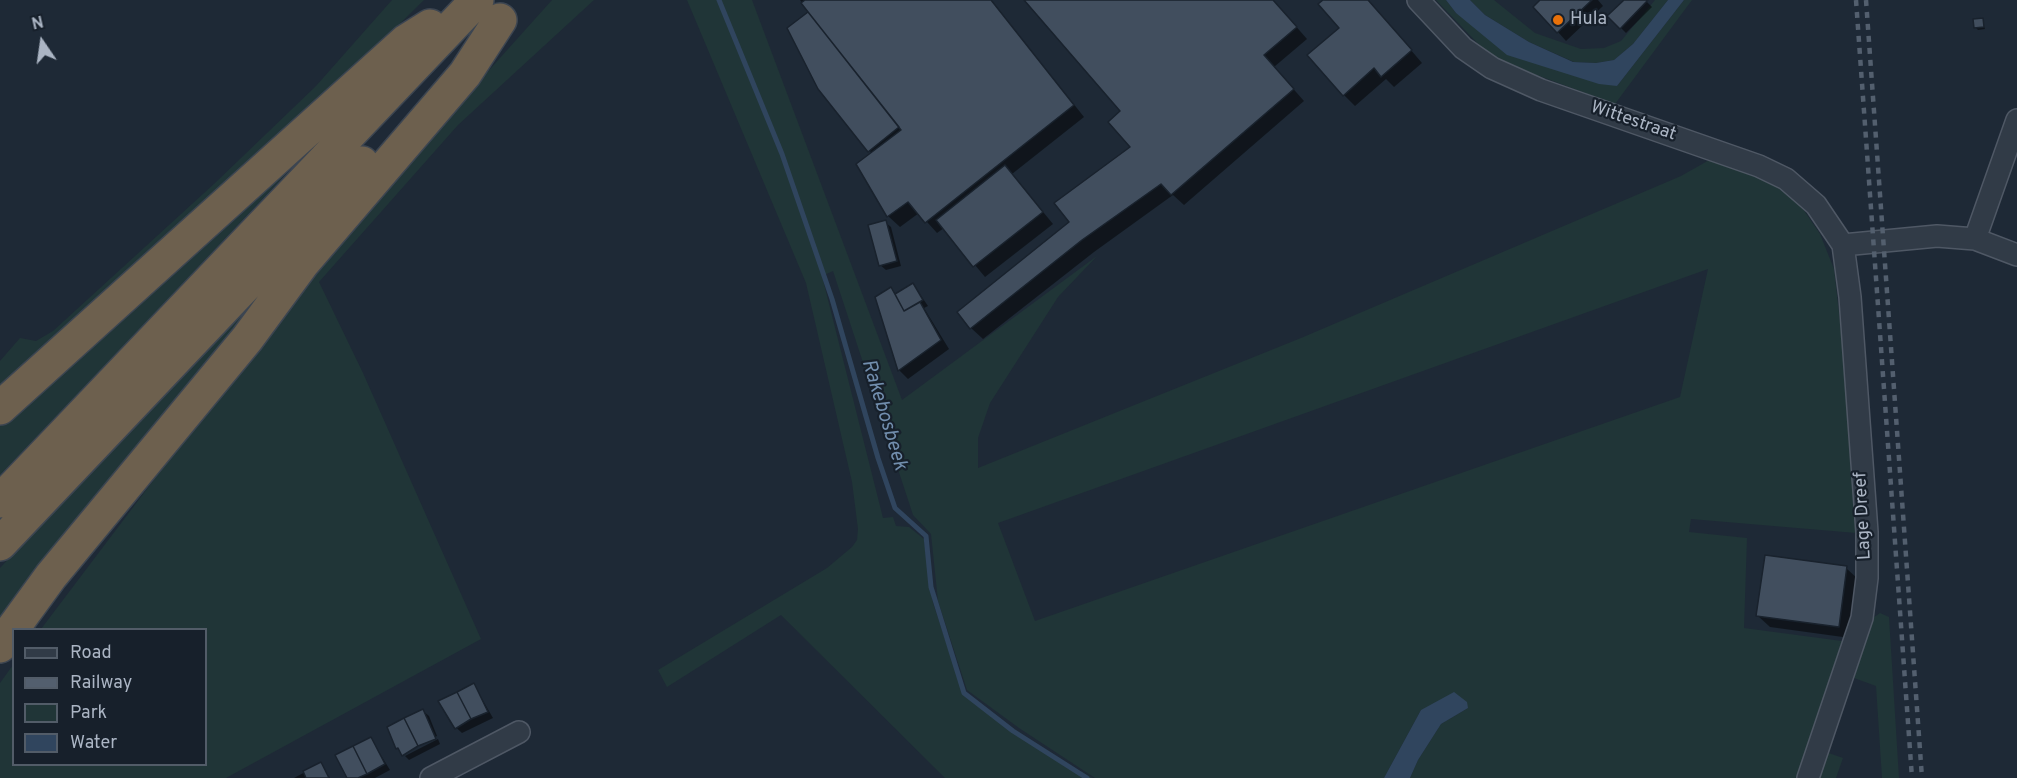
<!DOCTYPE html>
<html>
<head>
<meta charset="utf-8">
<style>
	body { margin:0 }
	#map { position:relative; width:2017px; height:778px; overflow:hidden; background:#1e2936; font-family:Overpass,sans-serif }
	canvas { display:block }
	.legend { position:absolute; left:12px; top:628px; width:195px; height:138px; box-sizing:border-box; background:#17202b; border:2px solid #525c68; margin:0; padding:8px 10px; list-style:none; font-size:18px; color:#abb5c4 }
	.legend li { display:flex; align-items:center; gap:12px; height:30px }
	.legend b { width:30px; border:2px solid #525c68 }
	.north { position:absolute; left:12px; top:12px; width:60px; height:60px; -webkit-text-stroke:4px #17202b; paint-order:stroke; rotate:347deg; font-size:16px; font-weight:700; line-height:24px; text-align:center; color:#abb5c4 }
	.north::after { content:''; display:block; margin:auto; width:21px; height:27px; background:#abb5c4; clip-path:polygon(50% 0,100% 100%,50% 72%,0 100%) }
</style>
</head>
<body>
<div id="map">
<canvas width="2017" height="778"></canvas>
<ul class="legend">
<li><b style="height:8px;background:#313b47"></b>Road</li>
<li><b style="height:8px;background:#535f6e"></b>Railway</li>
<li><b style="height:16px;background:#203537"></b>Park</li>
<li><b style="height:16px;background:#30455e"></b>Water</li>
</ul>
<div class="north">N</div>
</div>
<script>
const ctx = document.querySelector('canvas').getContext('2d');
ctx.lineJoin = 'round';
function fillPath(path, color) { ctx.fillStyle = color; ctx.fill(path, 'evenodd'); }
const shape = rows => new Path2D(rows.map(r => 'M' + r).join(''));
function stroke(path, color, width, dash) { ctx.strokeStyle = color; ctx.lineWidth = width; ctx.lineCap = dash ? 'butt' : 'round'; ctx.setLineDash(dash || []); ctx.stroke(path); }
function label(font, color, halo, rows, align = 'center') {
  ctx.font = font + ' Overpass,sans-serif'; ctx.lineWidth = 4.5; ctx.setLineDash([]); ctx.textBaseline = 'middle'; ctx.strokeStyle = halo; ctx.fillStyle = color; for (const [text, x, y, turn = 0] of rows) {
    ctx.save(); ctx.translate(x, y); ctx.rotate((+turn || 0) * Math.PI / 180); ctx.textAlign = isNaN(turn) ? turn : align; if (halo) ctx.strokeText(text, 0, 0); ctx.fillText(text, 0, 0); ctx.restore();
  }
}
fillPath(shape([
	[392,0,424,0,300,122,0,395,0,361,20,338,36,341,53,331,215,183,316,86],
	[552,0,594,0,458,125,319,282,363,373,481,639,226,778,0,778,0,683,13,665,14,764,206,764,206,630,41,629,162,469,316,275,421,146],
	[687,0,752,0,902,400,1097,256,1058,297,990,403,978,438,978,468,1301,338,1681,176,1711,159,1758,175,1781,187,1801,206,1820,234,1834,269,1844,357,1856,533,1691,519,1689,532,1747,538,1744,628,1842,641,1797,778,1410,778,1418,760,1441,724,1468,708,1421,710,1384,778,1095,778,1019,728,967,690,938,601,931,534,913,515,833,271,822,276,883,518,893,517,896,526,909,527,924,539,933,603,963,693,1035,746,1093,778,945,778,781,615,667,687,658,670,827,568,852,547,857,540,858,529,852,482,806,283],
	[1708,269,1680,397,1035,621,998,523],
	[1436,0,1446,0,1456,13,1617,86,1684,0,1692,0,1615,104,1534,74,1487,53],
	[1470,0,1494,0,1535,33,1581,49,1604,48,1621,41,1655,0,1668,0,1633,44,1614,60,1596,63,1574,62,1529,42,1485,15],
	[335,122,125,345,0,475,0,420],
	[330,218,0,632,0,568],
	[1880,613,1889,617,1899,778,1882,778,1876,686,1854,678,1873,618],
	[1826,752,1843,758,1836,778,1818,778]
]), '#203537');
fillPath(shape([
	[1446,0,1470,0,1485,15,1529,42,1573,62,1596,63,1614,60,1633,44,1668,0,1684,0,1617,86,1599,84,1507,55,1456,13],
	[1454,692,1467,702,1468,708,1441,724,1418,760,1410,778,1384,778,1421,710]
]), '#30455e');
fillPath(shape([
	[800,0,991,0,1084,117,1012,174,1053,224,985,277,944,228,937,233,919,213,900,227,888,216,872,154,789,28,810,12],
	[1026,0,1273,0,1307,39,1274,67,1304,101,1184,205,1173,195,1094,252,983,339,971,328,1071,222,1132,147,1122,111],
	[1325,0,1368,0,1422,63,1394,87,1386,79,1355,106,1344,95,1341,28],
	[1542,0,1598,0,1603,6,1566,41,1558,32],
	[1626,0,1645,0,1652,7,1626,33,1609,16],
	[1982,20,1985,29,1978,30,1976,28],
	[885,222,891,227,901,266,886,270,880,265],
	[913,284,928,306,924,308,949,349,908,379,899,370,877,297,891,289,896,294],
	[1846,568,1858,579,1850,638,1770,627,1758,616],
	[474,685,493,718,462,733,450,722,440,702],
	[423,711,429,716,437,736,402,754,397,748],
	[371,739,390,770,375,778,349,778],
	[438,739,440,744,409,760,405,756],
	[320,764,330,778,294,778]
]), '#0007');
stroke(shape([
	[719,0,782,154,832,299,878,458,895,508,926,536,931,587,964,693,1013,731,1087,778]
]), '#30455e', 5);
const building = shape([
	[805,0,991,0,1074,105,925,223,908,202,887,217,856,164,901,130,801,3,805,0],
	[1024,0,1273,0,1297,27,1264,55,1294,89,1171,195,1161,184,1082,240,970,329,957,312,1069,222,1054,203,1130,147,1108,122,1120,111,1024,0],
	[1323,0,1368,0,1412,50,1381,77,1374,68,1343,96,1307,55,1339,28,1318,4,1323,0],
	[1540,0,1592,0,1557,33,1533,7,1540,0],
	[1624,0,1648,0,1620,29,1607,16,1624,0],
	[808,12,899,127,868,152,818,89,787,28,808,12],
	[1983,18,1984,27,1974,28,1973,19,1983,18],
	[1005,165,1043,212,973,267,936,220,1005,165],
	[886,220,897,261,879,266,868,225,886,220],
	[913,283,923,300,904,311,895,294,913,283],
	[891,287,904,311,920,302,941,340,898,371,875,297,891,287],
	[1765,555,1847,566,1839,627,1756,616,1765,555],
	[474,683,488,712,471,719,457,692,474,683],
	[457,692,471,719,455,729,438,701,457,692],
	[423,709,436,739,418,746,404,718,423,709],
	[404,718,418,746,402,756,398,748,396,749,387,727,404,718],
	[371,737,385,764,367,774,353,746,371,737],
	[353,746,367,774,358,778,347,778,335,755,353,746],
	[321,762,329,778,306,778,303,771,321,762]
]);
fillPath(building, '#414e5e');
stroke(building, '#19222d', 1.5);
const street = shape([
	[1418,0,1463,48,1492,68,1541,90,1759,166,1786,179,1816,205,1843,245,1850,297,1867,532,1867,578,1862,618,1808,778],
	[1975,239,2017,120],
	[1843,245,1937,236,1975,239,2017,255],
	[431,778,519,732]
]);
const highway = shape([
	[0,408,406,41,430,26],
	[0,501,477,0],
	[0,544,362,163],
	[0,646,51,576,247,339,303,263,465,74,500,20]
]);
stroke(street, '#4f5865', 24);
stroke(highway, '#3c4551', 36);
stroke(street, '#313b47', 21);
stroke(highway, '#6d604e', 33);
stroke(shape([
	[1856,0,1912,778],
	[1866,0,1922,778]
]), '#535f6e', 4.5, [6, 6]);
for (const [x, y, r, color] of [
	[1558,20,6,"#e8710a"]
]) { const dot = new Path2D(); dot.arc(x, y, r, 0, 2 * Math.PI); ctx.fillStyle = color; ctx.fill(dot); stroke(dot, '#17202b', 2); }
label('18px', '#abb5c4', '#17202b', [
	["Hula",1570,20]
], 'left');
label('18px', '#abb5c4', '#17202b', [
	["Wittestraat",1633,122,19],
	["Lage Dreef",1864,516,-93]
]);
label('italic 20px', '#728eae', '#17202b', [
	["Rakebosbeek",883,415,73]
]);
</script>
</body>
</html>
